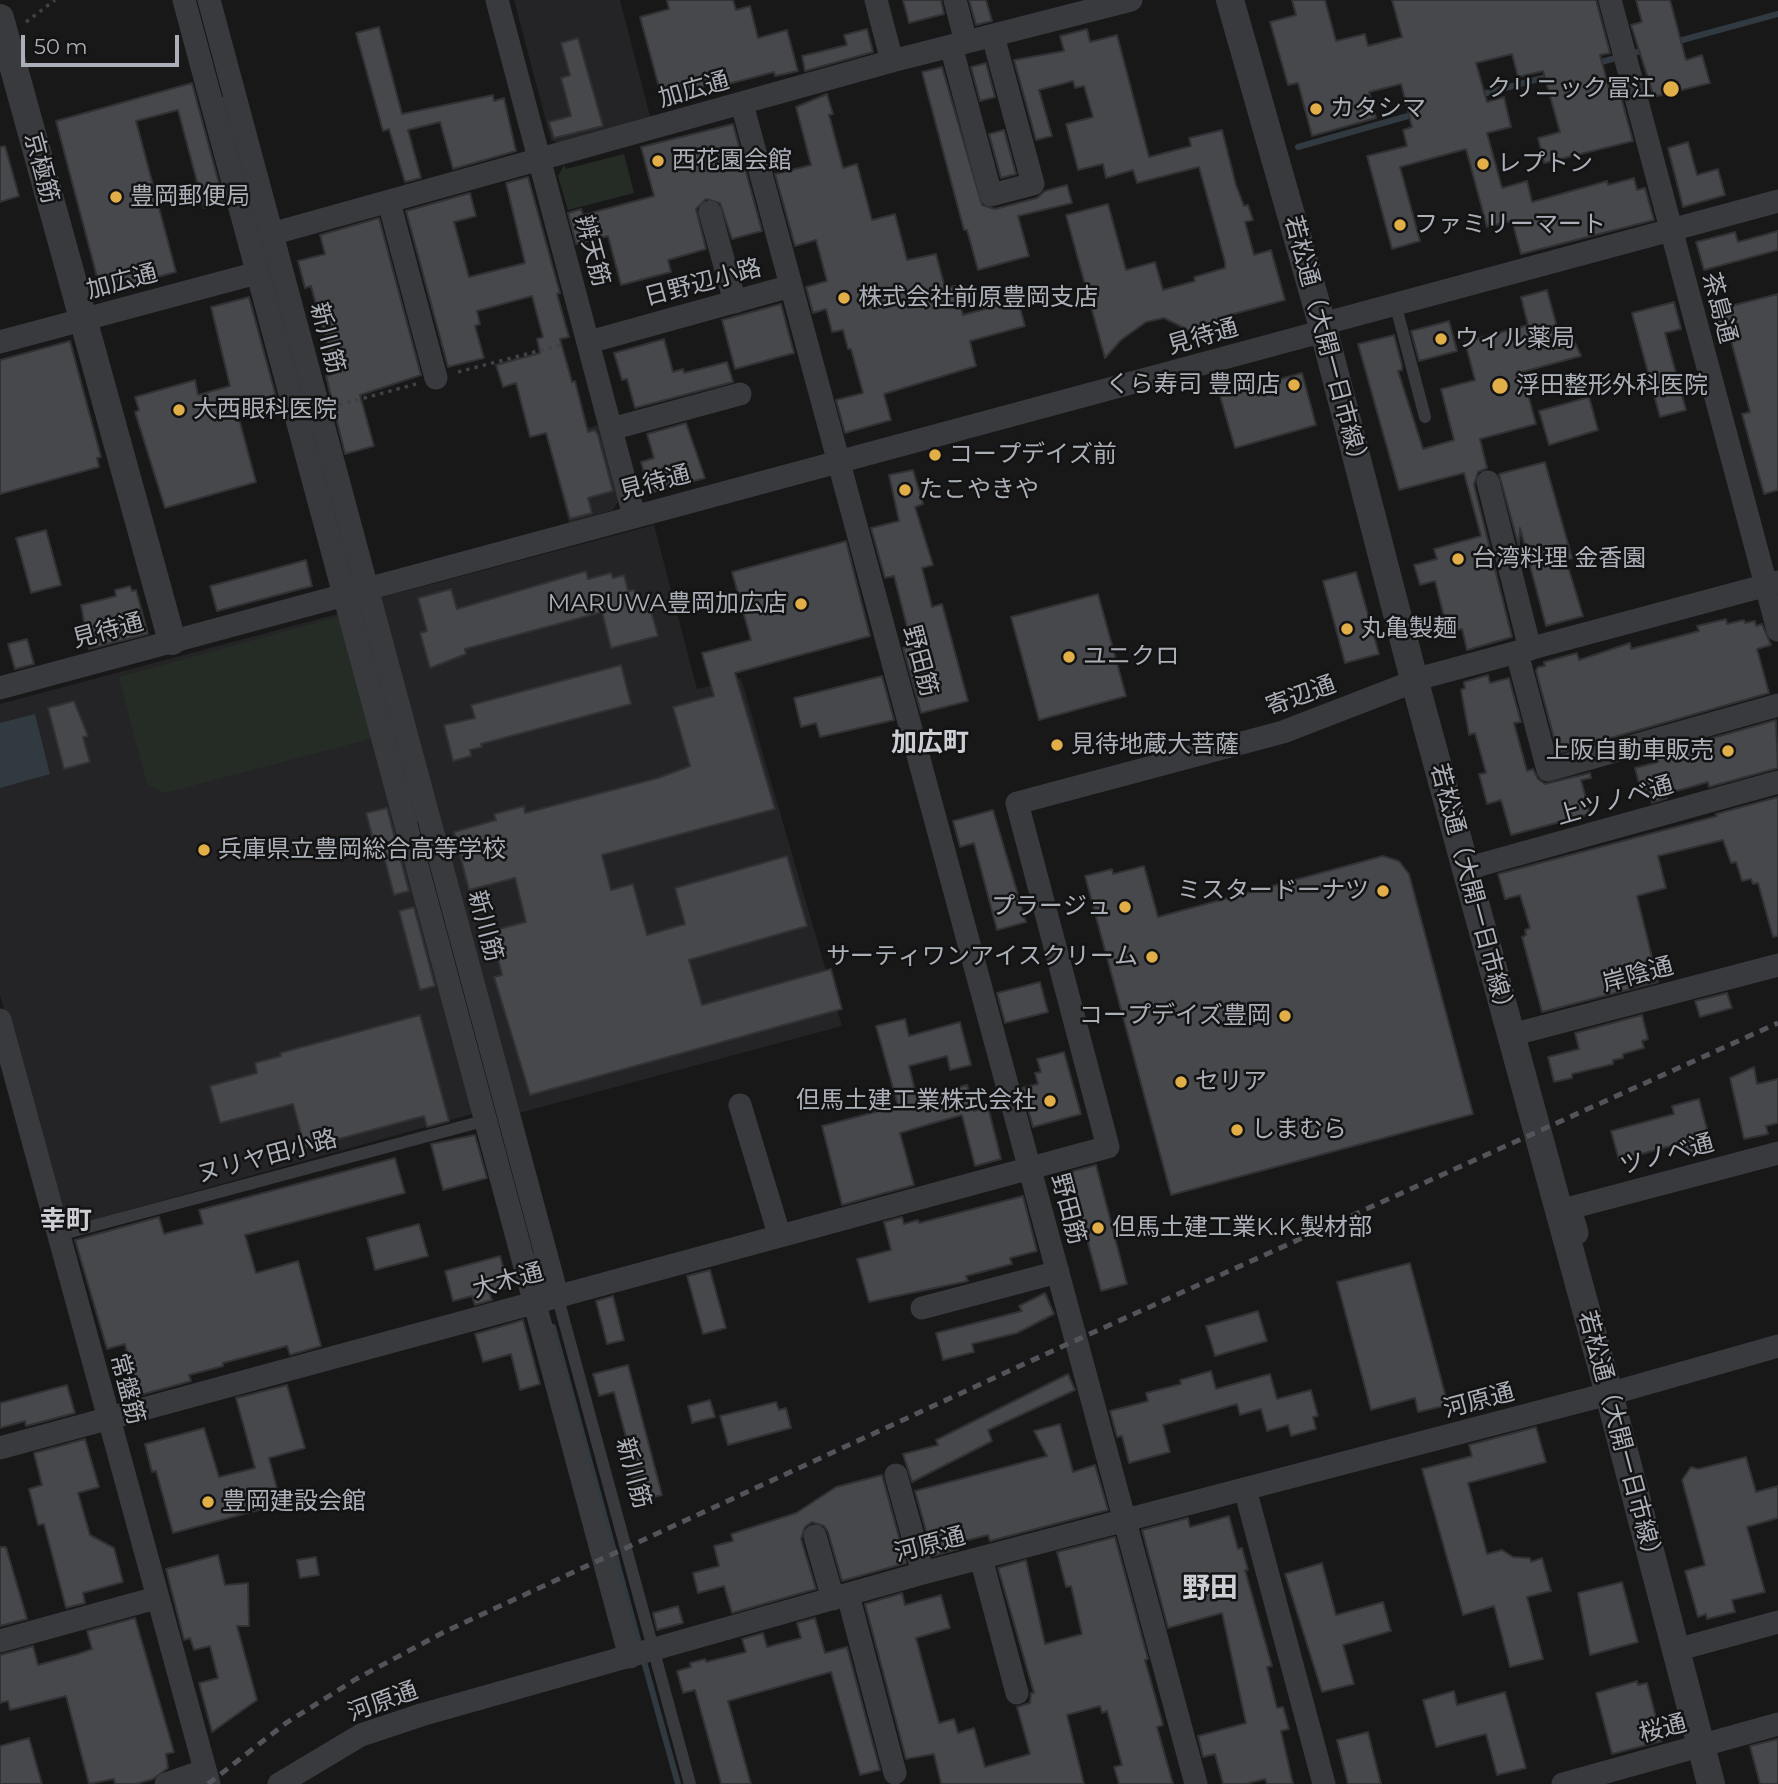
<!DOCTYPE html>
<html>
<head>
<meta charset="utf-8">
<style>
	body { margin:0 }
	#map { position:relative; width:1778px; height:1784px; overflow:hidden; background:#181819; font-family:Montserrat,sans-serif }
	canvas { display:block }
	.scale { position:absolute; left:21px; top:35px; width:158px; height:32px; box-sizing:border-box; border:4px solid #abafb8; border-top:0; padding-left:9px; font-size:21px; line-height:24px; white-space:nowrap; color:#abafb8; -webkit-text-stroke:5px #131314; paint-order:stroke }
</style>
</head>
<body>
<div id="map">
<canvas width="1778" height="1784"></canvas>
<div class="scale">50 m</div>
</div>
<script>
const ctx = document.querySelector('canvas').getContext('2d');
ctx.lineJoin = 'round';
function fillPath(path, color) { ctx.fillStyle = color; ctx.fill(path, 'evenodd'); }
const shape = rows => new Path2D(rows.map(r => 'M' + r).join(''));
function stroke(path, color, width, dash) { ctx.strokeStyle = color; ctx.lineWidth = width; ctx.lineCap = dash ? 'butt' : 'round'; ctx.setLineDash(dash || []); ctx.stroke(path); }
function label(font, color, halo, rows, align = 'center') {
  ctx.font = font + ' Montserrat,"Noto Sans JP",sans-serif'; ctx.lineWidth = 5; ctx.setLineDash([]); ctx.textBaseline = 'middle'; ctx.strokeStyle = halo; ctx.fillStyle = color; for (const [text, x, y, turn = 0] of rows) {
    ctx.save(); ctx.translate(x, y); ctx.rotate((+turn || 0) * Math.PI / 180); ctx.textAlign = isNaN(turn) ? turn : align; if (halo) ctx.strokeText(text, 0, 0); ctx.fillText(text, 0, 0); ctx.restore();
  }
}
fillPath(shape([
	[514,0,620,0,651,120,561,144,551,140],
	[598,425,619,500,613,510,569,523,547,439],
	[654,525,697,689,741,678,842,1026,519,1113,379,598],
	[345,612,479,1112,64,1228,0,995,0,704]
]), '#242426');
fillPath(shape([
	[624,154,634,193,568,210,558,176,564,165,566,169],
	[341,616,374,738,165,793,147,784,119,677]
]), '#242c25');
fillPath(shape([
	[35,714,50,774,0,788,0,723]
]), '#323a41');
stroke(shape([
	[1675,42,1778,14],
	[1594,64,1648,49],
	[1479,95,1550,76],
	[223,100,354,586],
	[1298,147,1415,114],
	[357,597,417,819],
	[535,1256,544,1296],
	[553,1327,640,1647],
	[643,1658,678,1784]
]), '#323a41', 6);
const building = shape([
	[667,0,733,0,736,10,750,6,758,38,787,30,798,71,775,76,774,72,728,84,727,80,662,98,640,17,669,9,667,0],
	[903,0,941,0,944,14,909,23,903,0],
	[969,0,986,0,992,21,976,25,969,0],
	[1292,0,1325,0,1336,41,1365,34,1368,46,1402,37,1392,0,1596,0,1610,53,1600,55,1612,100,1621,97,1633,141,1544,163,1538,138,1560,132,1543,71,1518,77,1512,54,1476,63,1487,102,1504,97,1511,127,1487,133,1502,188,1527,181,1532,202,1607,181,1608,185,1634,178,1637,190,1645,188,1654,220,1521,254,1512,221,1487,227,1466,149,1400,167,1420,241,1392,249,1367,156,1407,146,1403,130,1412,127,1401,84,1369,92,1376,118,1312,136,1298,83,1288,85,1270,22,1296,15,1292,0],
	[1636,0,1670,0,1686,60,1702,55,1710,83,1654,97,1631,25,1642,22,1636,0],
	[379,27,402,114,493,95,494,101,504,98,516,151,453,169,440,122,408,130,421,178,405,182,389,129,383,131,356,33,379,27],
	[867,29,873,52,805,71,802,56,847,45,844,35,867,29],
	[1087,29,1090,42,1117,35,1149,157,1191,146,1189,138,1222,130,1236,185,1244,206,1248,205,1253,220,1245,222,1254,255,1271,250,1285,300,1230,315,1232,321,1192,332,1164,318,1146,322,1121,340,1105,358,1066,215,1108,204,1126,270,1155,262,1163,290,1195,281,1194,277,1225,268,1225,262,1199,167,1137,183,1133,170,1106,178,1103,164,1078,170,1066,124,1093,117,1084,86,1075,88,1073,81,1039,90,1052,136,1036,140,1014,60,1064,51,1060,36,1087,29],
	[578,38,603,126,554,138,549,122,571,116,561,78,570,75,561,43,578,38],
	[986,63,995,97,980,101,971,67,986,63],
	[942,67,982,205,995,209,1037,198,1045,191,1067,185,1072,203,1018,216,1029,256,978,270,967,230,964,230,922,72,942,67],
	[192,83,224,202,204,208,178,110,136,121,176,272,101,292,56,121,192,83],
	[827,94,833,114,829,115,843,168,857,164,872,220,895,214,907,260,936,254,945,288,955,286,963,315,1018,300,1025,326,970,341,976,366,884,394,891,420,845,433,836,400,863,393,851,349,848,349,843,330,832,332,826,309,813,313,806,287,827,281,816,240,795,246,775,174,811,165,796,107,827,94],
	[733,124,762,231,732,239,720,203,706,199,696,209,706,249,668,260,671,272,621,285,608,236,576,244,568,213,581,209,583,215,654,196,641,147,733,124],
	[1004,130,1016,174,1001,178,989,134,1004,130],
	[1688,142,1697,175,1718,169,1725,195,1683,207,1668,148,1688,142],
	[5,146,19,196,0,202,0,147,5,146],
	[528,177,560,293,557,294,569,337,560,339,572,382,575,381,588,432,595,430,598,435,613,491,588,498,592,513,570,519,546,433,530,437,516,383,503,387,496,365,540,353,537,339,543,337,532,296,477,311,480,324,475,326,484,358,448,367,406,211,470,193,476,216,454,222,469,277,525,263,506,183,528,177],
	[379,218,421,375,360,395,374,446,345,454,326,376,335,373,311,286,305,288,298,261,325,254,320,235,379,218],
	[1778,231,1778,250,1704,270,1696,242,1735,232,1738,242,1778,231],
	[1547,290,1557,327,1567,325,1581,356,1522,372,1536,424,1480,439,1487,468,1478,472,1474,485,1512,637,1467,650,1462,629,1454,631,1451,618,1445,620,1435,581,1420,585,1414,565,1437,559,1434,549,1481,536,1464,473,1399,490,1358,344,1394,335,1402,365,1402,370,1398,371,1423,449,1454,440,1441,389,1475,380,1465,342,1528,325,1521,297,1547,290],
	[1778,294,1778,490,1764,494,1742,414,1750,412,1729,333,1721,335,1716,317,1725,315,1723,308,1778,294],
	[249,297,278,404,238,415,256,482,165,508,135,412,139,410,135,397,195,380,198,395,230,386,211,307,249,297],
	[1674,302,1681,329,1665,333,1686,410,1660,417,1632,313,1674,302],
	[781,304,794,353,735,369,722,320,781,304],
	[1449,321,1457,351,1419,361,1411,331,1449,321],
	[664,339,673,372,683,369,684,373,727,362,733,382,635,408,627,379,622,380,614,353,664,339],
	[70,341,101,457,97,458,99,467,0,494,0,360,70,341],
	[1302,373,1316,425,1235,448,1220,396,1302,373],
	[1589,397,1598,430,1549,445,1539,411,1589,397],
	[686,423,705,478,650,493,641,462,654,458,647,434,686,423],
	[1545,462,1572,558,1566,560,1583,616,1546,626,1520,528,1519,547,1499,474,1545,462],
	[913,470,923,504,915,507,933,565,922,568,932,607,942,604,968,701,921,713,903,648,912,646,894,576,885,578,871,528,899,521,889,475,913,470],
	[46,530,61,585,31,593,16,538,46,530],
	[846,541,870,636,735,673,775,809,602,855,611,890,633,884,647,935,685,924,675,888,787,856,807,926,689,960,702,1005,831,969,842,1009,530,1095,494,977,502,975,491,931,526,922,515,878,469,890,454,832,496,820,494,814,524,806,525,813,658,778,690,766,673,707,714,696,702,653,751,640,732,572,846,541],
	[306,560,312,586,217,611,210,586,306,560],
	[586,571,588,579,611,573,613,578,624,575,628,591,634,590,637,603,648,600,658,636,611,648,602,612,465,649,466,654,430,668,420,633,427,631,418,598,451,589,457,609,586,571],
	[1356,572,1379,654,1345,663,1323,581,1356,572],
	[130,586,132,591,136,590,148,634,89,649,81,605,116,596,115,590,130,586],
	[1098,594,1126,696,1039,720,1011,617,1098,594],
	[1726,619,1727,624,1744,620,1745,623,1755,621,1756,626,1762,624,1771,645,1757,649,1769,693,1558,753,1536,671,1538,667,1545,666,1544,662,1577,653,1579,660,1630,643,1631,649,1699,631,1697,626,1726,619],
	[27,639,34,664,15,669,8,644,27,639],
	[621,665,631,704,481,744,482,747,470,750,471,756,453,761,444,725,475,718,471,705,621,665],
	[1488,675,1490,683,1509,678,1521,722,1514,723,1527,771,1533,769,1538,779,1545,784,1590,773,1591,778,1581,780,1590,814,1511,835,1501,800,1487,804,1479,774,1486,773,1475,733,1469,735,1461,690,1465,688,1464,682,1488,675],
	[882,676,894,720,820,737,816,723,801,727,794,698,882,676],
	[74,701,88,736,83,737,90,762,64,769,48,708,74,701],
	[1776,720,1778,768,1709,787,1708,782,1666,794,1667,798,1652,803,1648,789,1641,791,1635,768,1658,762,1656,754,1776,720],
	[1778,797,1778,936,1773,937,1758,883,1753,884,1751,879,1742,881,1736,862,1731,863,1723,840,1658,856,1666,888,1637,896,1658,982,1542,1012,1522,937,1526,935,1525,930,1530,928,1520,895,1505,899,1498,874,1717,816,1716,814,1778,797],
	[387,808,409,891,394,895,381,845,375,846,366,813,387,808],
	[993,810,1026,922,997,930,974,843,960,847,953,821,993,810],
	[1383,856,1399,861,1409,874,1473,1114,1171,1195,1085,876,1112,869,1113,874,1144,866,1158,917,1383,856],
	[414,907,435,986,420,990,399,911,414,907],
	[1040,982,1048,1012,1005,1023,997,993,1040,982],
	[1727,993,1732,1008,1700,1017,1695,1001,1727,993],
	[420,1015,449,1121,427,1127,424,1116,305,1148,293,1104,220,1123,210,1086,257,1073,255,1063,281,1056,280,1053,420,1015],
	[1642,1015,1648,1039,1642,1041,1644,1048,1623,1054,1623,1058,1613,1060,1613,1064,1572,1074,1572,1078,1554,1082,1548,1057,1579,1049,1575,1033,1642,1015],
	[905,1019,909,1036,960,1022,971,1065,950,1070,947,1056,909,1066,917,1099,967,1085,974,1111,988,1107,1001,1159,975,1166,962,1115,930,1124,900,1133,914,1185,842,1205,822,1126,898,1106,876,1026,905,1019],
	[1064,1052,1081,1114,1033,1127,1022,1088,1038,1084,1035,1073,1041,1072,1037,1059,1064,1052],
	[1754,1067,1757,1084,1778,1079,1778,1123,1766,1126,1768,1134,1744,1139,1730,1078,1754,1067],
	[1699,1099,1712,1148,1685,1155,1682,1143,1619,1160,1611,1131,1674,1114,1672,1106,1699,1099],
	[475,1135,487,1178,443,1190,431,1144,475,1135],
	[395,1158,405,1193,245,1235,256,1273,298,1261,321,1346,290,1355,287,1346,223,1363,223,1366,189,1375,191,1381,137,1396,125,1344,107,1349,75,1240,159,1217,164,1234,171,1232,203,1224,199,1210,395,1158],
	[1096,1165,1127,1284,1101,1291,1069,1172,1096,1165],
	[1023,1196,1037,1251,1010,1258,1012,1264,966,1276,968,1281,869,1302,857,1259,891,1250,884,1222,902,1217,904,1224,918,1220,919,1223,1023,1196],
	[419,1224,428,1256,375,1270,367,1238,419,1224],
	[500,1256,509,1287,489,1292,492,1300,475,1305,472,1296,453,1301,445,1271,500,1256],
	[1410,1263,1448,1405,1418,1412,1415,1398,1371,1410,1337,1282,1410,1263],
	[710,1270,726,1328,703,1334,687,1276,710,1270],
	[1045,1293,1054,1314,1017,1333,972,1344,974,1352,943,1360,936,1333,1022,1311,1019,1306,1045,1293],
	[613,1296,624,1340,607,1344,596,1301,613,1296],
	[1258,1311,1267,1341,1215,1356,1206,1326,1258,1311],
	[523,1320,540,1384,520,1390,511,1354,483,1362,475,1334,523,1320],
	[628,1365,662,1495,639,1501,628,1468,634,1467,614,1392,599,1396,593,1374,628,1365],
	[1211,1371,1216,1389,1270,1374,1277,1399,1311,1390,1318,1416,1313,1417,1316,1429,1291,1436,1288,1425,1267,1431,1261,1409,1240,1415,1237,1404,1163,1425,1170,1452,1129,1463,1122,1436,1117,1437,1110,1411,1148,1401,1146,1393,1181,1384,1180,1380,1211,1371],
	[1068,1374,1075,1390,988,1430,992,1441,912,1482,903,1454,938,1445,936,1440,1068,1374],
	[67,1385,75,1413,26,1426,25,1421,0,1428,0,1403,67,1385],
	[287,1385,305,1448,269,1458,281,1504,173,1533,156,1471,152,1472,145,1444,204,1428,219,1477,255,1468,236,1398,287,1385],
	[710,1400,715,1417,692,1423,688,1406,710,1400],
	[776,1402,779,1410,786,1408,791,1428,728,1445,720,1416,776,1402],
	[1060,1424,1073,1472,1095,1465,1108,1510,990,1541,988,1535,956,1543,958,1549,933,1556,915,1491,1047,1456,1034,1431,1060,1424],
	[1536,1427,1546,1462,1468,1483,1487,1554,1502,1550,1513,1557,1530,1558,1531,1562,1542,1558,1551,1591,1527,1597,1543,1659,1510,1667,1494,1606,1463,1615,1422,1469,1472,1456,1469,1445,1536,1427],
	[85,1439,99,1487,78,1493,90,1535,114,1548,123,1582,83,1593,85,1603,66,1608,44,1524,38,1525,29,1489,42,1485,34,1453,85,1439],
	[1746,1457,1756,1492,1778,1486,1778,1518,1747,1527,1765,1592,1732,1600,1735,1612,1707,1619,1706,1614,1698,1617,1685,1571,1705,1565,1682,1480,1691,1467,1698,1469,1746,1457],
	[882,1475,906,1563,842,1581,828,1532,824,1526,812,1522,805,1527,801,1539,816,1589,732,1613,724,1586,698,1593,693,1573,719,1566,714,1546,733,1541,731,1534,796,1513,836,1487,882,1475],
	[1229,1516,1238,1549,1242,1548,1248,1570,1245,1570,1272,1666,1267,1667,1277,1708,1283,1707,1289,1729,1281,1731,1293,1784,1267,1784,1265,1779,1246,1784,1223,1784,1215,1754,1203,1757,1198,1736,1246,1723,1222,1613,1168,1628,1142,1530,1188,1518,1190,1527,1229,1516],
	[1115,1537,1148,1659,1145,1660,1163,1725,1157,1727,1173,1784,1119,1784,1114,1767,1122,1765,1107,1711,1102,1713,1100,1706,1067,1715,1084,1784,941,1784,934,1754,906,1759,865,1604,902,1593,905,1605,941,1595,950,1628,916,1638,939,1723,954,1719,958,1733,974,1728,985,1767,1030,1754,1017,1707,1030,1703,1031,1693,1034,1693,998,1568,1026,1560,1045,1644,1082,1634,1071,1586,1066,1587,1057,1552,1115,1537],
	[0,1547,6,1547,27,1619,0,1626,0,1547],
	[218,1555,225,1585,248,1583,249,1626,237,1626,257,1700,212,1732,199,1683,218,1678,210,1646,194,1650,190,1638,184,1640,166,1569,218,1555],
	[316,1557,319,1575,300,1578,297,1560,316,1557],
	[1322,1563,1336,1615,1383,1602,1391,1631,1343,1645,1354,1684,1322,1692,1285,1574,1322,1563],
	[1622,1582,1638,1642,1590,1655,1578,1593,1622,1582],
	[678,1606,683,1623,657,1630,653,1613,678,1606],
	[135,1618,174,1752,166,1754,168,1768,153,1779,136,1784,115,1784,114,1779,89,1784,66,1696,10,1710,8,1701,0,1703,0,1655,33,1646,38,1665,78,1654,92,1649,87,1631,135,1618],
	[815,1618,825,1653,847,1647,880,1770,860,1775,831,1672,728,1701,751,1784,721,1784,695,1690,683,1693,677,1671,691,1667,690,1663,705,1659,706,1662,746,1652,742,1639,763,1633,767,1647,801,1638,797,1623,815,1618],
	[1637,1681,1638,1685,1647,1683,1662,1741,1612,1754,1596,1693,1637,1681],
	[1454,1691,1457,1705,1505,1692,1526,1768,1497,1775,1486,1734,1436,1747,1423,1700,1454,1691],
	[1368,1732,1381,1784,1348,1784,1337,1740,1368,1732],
	[29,1738,42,1784,0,1784,0,1746,29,1738],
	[1778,1739,1778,1784,1760,1784,1750,1746,1778,1739]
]);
fillPath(building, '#47484c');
stroke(building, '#323235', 2);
stroke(shape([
	[26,22,55,0],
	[458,372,565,344],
	[339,405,416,384]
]), '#3f4145', 3.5, [3.5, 5]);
stroke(shape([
	[1395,303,1425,417],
	[59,1235,487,1120],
	[557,1295,690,1784]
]), '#393a3e', 12);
stroke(shape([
	[184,0,630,1657],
	[209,0,557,1295],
	[497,0,634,516],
	[876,0,892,61],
	[955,0,966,42],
	[1610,0,1778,630],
	[951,46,991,195,1033,184,993,36],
	[742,104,1196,1784],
	[389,202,436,378],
	[710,212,735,302],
	[271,234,892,61,1131,0],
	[1322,324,1778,201],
	[0,342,257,273],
	[589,342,791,286],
	[611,429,740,394],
	[1488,482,1530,649],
	[1517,653,1548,770,1778,705],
	[0,688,1324,331],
	[1465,869,1778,782],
	[0,1020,209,1784],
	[1511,1035,1778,965],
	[740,1105,779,1234],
	[1577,1233,1570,1208,1778,1153],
	[922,1308,1058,1272],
	[0,1448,1108,1147,1017,803,1283,732,1428,676,1778,582],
	[896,1475,923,1573],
	[1245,1489,1324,1784],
	[815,1536,833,1599],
	[981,1558,1017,1693],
	[848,1595,895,1773],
	[0,1641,156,1598],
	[1676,1650,1778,1622],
	[166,1784,203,1771],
	[279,1784,361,1735,421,1715,923,1573,1623,1390,1778,1346],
	[1563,1784,1778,1724]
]), '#393a3e', 23);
stroke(shape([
	[1230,0,1322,324,1410,664,1609,1394,1711,1784],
	[0,18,172,641]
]), '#393a3e', 28);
stroke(shape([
	[208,1784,286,1723,356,1679,446,1631,1061,1347,1778,1023]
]), '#525459', 5, [9, 7]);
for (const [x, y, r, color] of [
	[1671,89,9,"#e1ae48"],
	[1316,109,7,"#e1ae48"],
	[658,161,7,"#e1ae48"],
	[1483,164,7,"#e1ae48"],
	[116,197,7,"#e1ae48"],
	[1400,225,7,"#e1ae48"],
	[844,298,7,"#e1ae48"],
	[1441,339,7,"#e1ae48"],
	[1294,385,7,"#e1ae48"],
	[1500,386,9,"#e1ae48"],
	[179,410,7,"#e1ae48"],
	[935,455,7,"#e1ae48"],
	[905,490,7,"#e1ae48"],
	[1458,559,7,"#e1ae48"],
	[801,604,7,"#e1ae48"],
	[1347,629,7,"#e1ae48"],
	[1069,657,7,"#e1ae48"],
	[1057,745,7,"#e1ae48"],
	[1728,751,7,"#e1ae48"],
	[204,850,7,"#e1ae48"],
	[1383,891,7,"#e1ae48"],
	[1125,907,7,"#e1ae48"],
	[1152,957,7,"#e1ae48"],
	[1285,1016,7,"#e1ae48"],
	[1181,1082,7,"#e1ae48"],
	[1050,1101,7,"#e1ae48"],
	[1237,1130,7,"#e1ae48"],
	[1098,1228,7,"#e1ae48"],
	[208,1502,7,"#e1ae48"]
]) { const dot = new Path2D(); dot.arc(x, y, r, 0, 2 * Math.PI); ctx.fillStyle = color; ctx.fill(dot); stroke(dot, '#131314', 2.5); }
label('24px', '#abafb8', '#131314', [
	["クリニック冨江",1655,89,"right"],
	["カタシマ",1330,109],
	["西花園会館",672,161],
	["レプトン",1497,164],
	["豊岡郵便局",130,197],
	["ファミリーマート",1414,225],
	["株式会社前原豊岡支店",858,298],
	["ウィル薬局",1455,339],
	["くら寿司 豊岡店",1280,385,"right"],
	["浮田整形外科医院",1516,386],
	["大西眼科医院",193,410],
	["コープデイズ前",949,455],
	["たこやきや",919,490],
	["台湾料理 金香園",1472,559],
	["MARUWA豊岡加広店",787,604,"right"],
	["丸亀製麺",1361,629],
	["ユニクロ",1083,657],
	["見待地蔵大菩薩",1071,745],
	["上阪自動車販売",1714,751,"right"],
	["兵庫県立豊岡総合高等学校",218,850],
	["ミスタードーナツ",1369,891,"right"],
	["プラージュ",1111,907,"right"],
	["サーティワンアイスクリーム",1138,957,"right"],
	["コープデイズ豊岡",1271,1016,"right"],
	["セリア",1195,1082],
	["但馬土建工業株式会社",1036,1101,"right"],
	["しまむら",1251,1130],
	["但馬土建工業K.K.製材部",1112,1228],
	["豊岡建設会館",222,1502]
], 'left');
label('24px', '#abafb8', '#131314', [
	["加広通",694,90,-16],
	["京極筋",41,168,75],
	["辨天筋",592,251,75],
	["加広通",122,282,-15],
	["日野辺小路",703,283,-15],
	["茶島通",1719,308,75],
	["見待通",1203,337,-16],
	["新川筋",327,338,75],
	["若松通（大開一日市線）",1326,344,75],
	["見待通",655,483,-15],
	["見待通",108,631,-15],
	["野田筋",920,661,75],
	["寄辺通",1301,696,-20],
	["上ツノベ通",1615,801,-16],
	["若松通（大開一日市線）",1472,892,75],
	["新川筋",485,926,75],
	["岸陰通",1638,975,-15],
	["ツノベ通",1667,1155,-15],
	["ヌリヤ田小路",267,1157,-15],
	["野田筋",1068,1209,75],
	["大木通",508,1281,-15],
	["常盤筋",127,1389,75],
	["河原通",1479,1401,-15],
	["若松通（大開一日市線）",1620,1439,75],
	["新川筋",633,1473,75],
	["河原通",930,1545,-15],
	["河原通",383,1702,-20],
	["桜通",1663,1729,-15]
]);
label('bold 26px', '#ccced4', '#131314', [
	["加広町",930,743],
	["幸町",66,1221]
]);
label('bold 28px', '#ccced4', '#131314', [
	["野田",1210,1589]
]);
</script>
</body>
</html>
